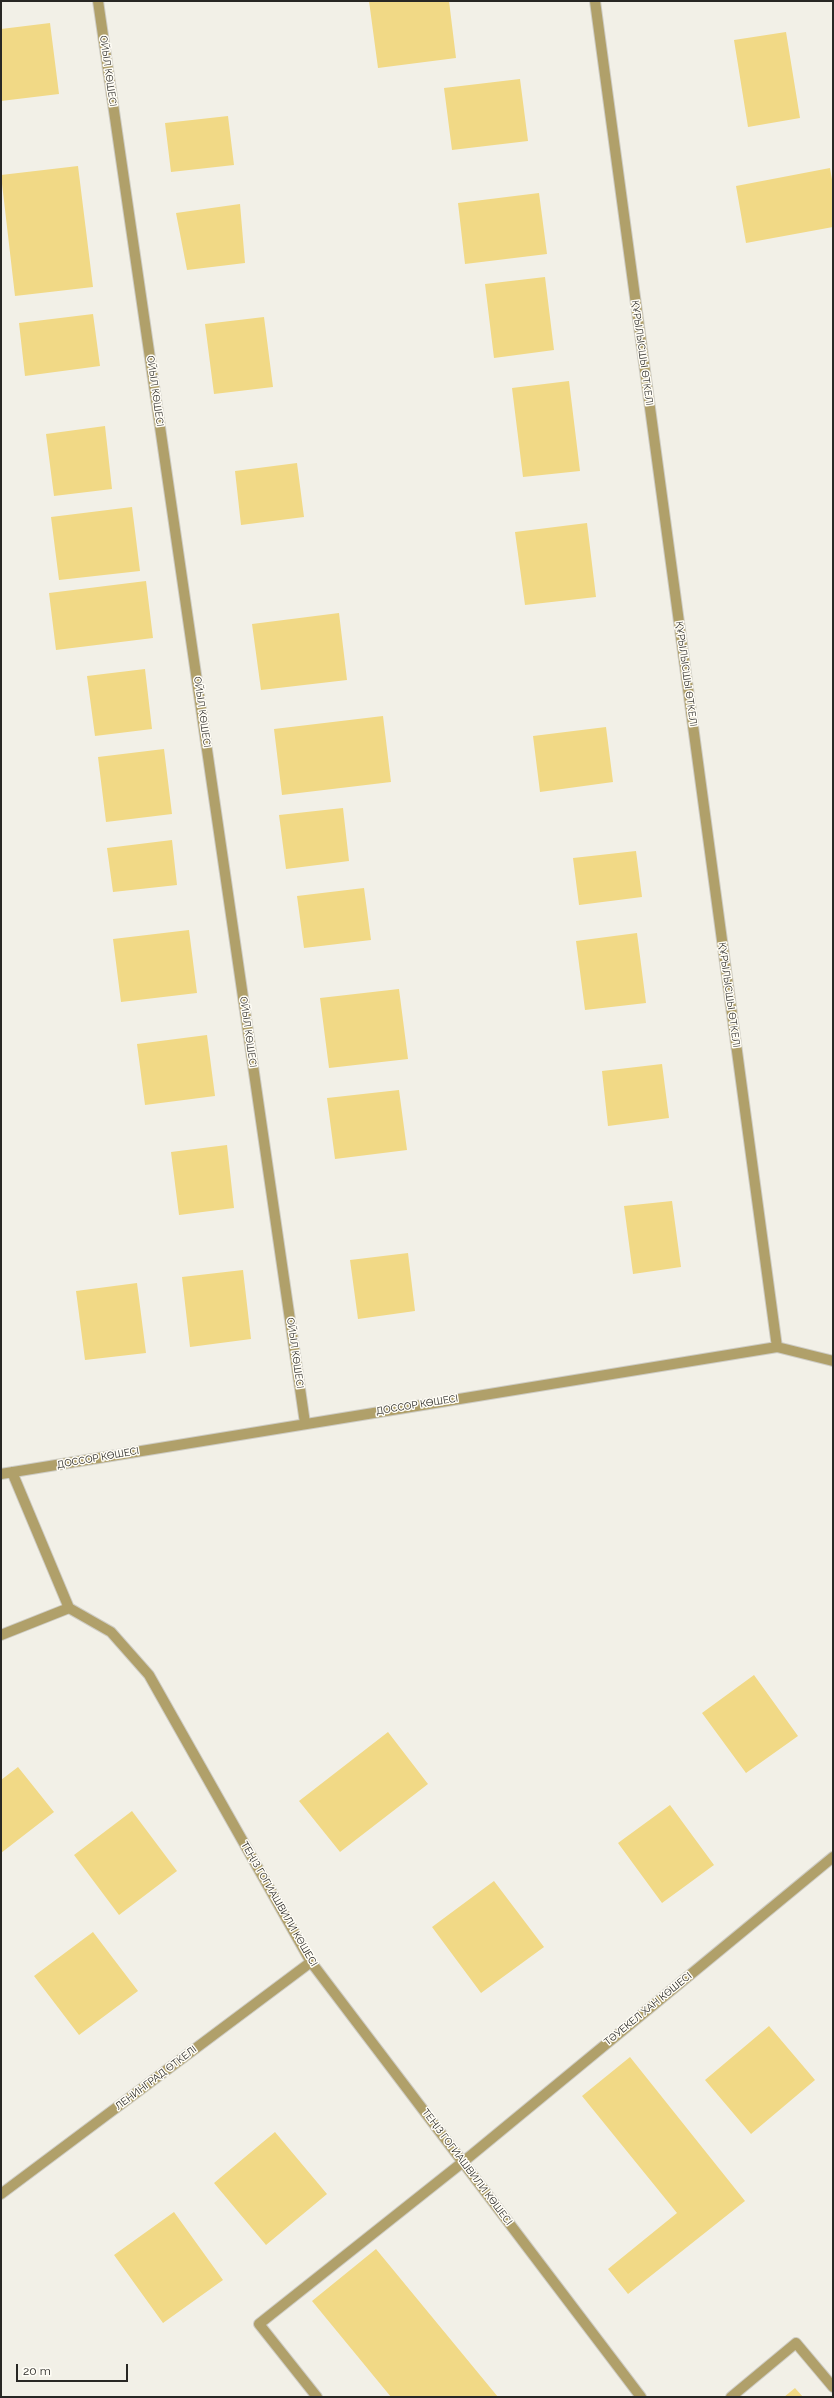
<!DOCTYPE html>
<html>
<head>
<meta charset="utf-8">
<style>
	body { margin:0 }
	#map { position:relative; width:834px; height:2398px; overflow:hidden; background:#f2f0e7; font-family:Raleway,sans-serif }
	canvas { display:block }
	.frame { position:absolute; inset:0; border:2px solid #282724; pointer-events:none }
	.scale { position:absolute; left:16px; top:2364px; width:112px; height:18px; box-sizing:border-box; border:2px solid #282724; border-top:0; padding-left:5px; font-size:12px; line-height:14px; white-space:nowrap; color:#282724; -webkit-text-stroke:3px #fffdf6; paint-order:stroke }
</style>
</head>
<body>
<div id="map">
<canvas width="834" height="2398"></canvas>
<div class="frame"></div>
<div class="scale">20 m</div>
</div>
<script>
const ctx = document.querySelector('canvas').getContext('2d');
ctx.lineJoin = 'round';
function fillPath(path, color) { ctx.fillStyle = color; ctx.fill(path, 'evenodd'); }
const shape = rows => new Path2D(rows.map(r => 'M' + r).join(''));
function stroke(path, color, width, dash) { ctx.strokeStyle = color; ctx.lineWidth = width; ctx.lineCap = dash ? 'butt' : 'round'; ctx.setLineDash(dash || []); ctx.stroke(path); }
function label(font, color, halo, rows, align = 'center') {
  ctx.font = font + ' Raleway,sans-serif'; ctx.lineWidth = 3; ctx.setLineDash([]); ctx.textBaseline = 'middle'; ctx.strokeStyle = halo; ctx.fillStyle = color; for (const [text, x, y, turn = 0] of rows) {
    ctx.save(); ctx.translate(x, y); ctx.rotate((+turn || 0) * Math.PI / 180); ctx.textAlign = isNaN(turn) ? turn : align; if (halo) ctx.strokeText(text, 0, 0); ctx.fillText(text, 0, 0); ctx.restore();
  }
}
fillPath(shape([
	[369,1,449,1,456,58,378,68],
	[50,23,59,94,1,101,1,29],
	[786,32,800,118,748,127,734,40],
	[520,79,528,141,452,150,444,88],
	[228,116,234,165,171,172,165,123],
	[78,166,93,287,15,296,1,175],
	[830,168,833,186,833,227,746,243,736,186],
	[539,193,547,254,465,264,458,203],
	[240,204,245,263,187,270,176,213],
	[545,277,554,350,494,358,485,284],
	[93,314,100,366,25,376,19,323],
	[264,317,273,387,214,394,205,324],
	[569,381,580,471,523,477,512,388],
	[105,426,112,489,54,496,46,434],
	[297,463,304,517,241,525,235,471],
	[132,507,140,571,59,580,51,517],
	[587,523,596,597,525,605,515,532],
	[146,581,153,638,56,650,49,593],
	[339,613,347,680,261,690,252,624],
	[145,669,152,729,95,736,87,676],
	[383,716,391,782,282,795,274,729],
	[606,727,613,782,540,792,533,736],
	[164,749,172,814,106,822,98,757],
	[343,808,349,861,286,869,279,815],
	[172,840,177,885,113,892,107,848],
	[636,851,642,897,579,905,573,858],
	[364,888,371,940,304,948,297,896],
	[189,930,197,993,121,1002,113,939],
	[637,933,646,1003,585,1010,576,941],
	[399,989,408,1059,329,1068,320,998],
	[207,1035,215,1096,145,1105,137,1044],
	[662,1064,669,1118,608,1126,602,1071],
	[399,1090,407,1150,335,1159,327,1098],
	[227,1145,234,1208,179,1215,171,1152],
	[672,1201,681,1267,633,1274,624,1206],
	[408,1253,415,1311,358,1319,350,1260],
	[243,1270,251,1339,190,1347,182,1277],
	[137,1283,146,1353,85,1360,76,1291],
	[754,1675,798,1736,746,1773,702,1713],
	[388,1732,428,1784,340,1852,299,1801],
	[18,1767,54,1812,1,1853,1,1780],
	[670,1805,714,1865,662,1903,618,1843],
	[132,1811,177,1871,119,1915,74,1855],
	[494,1881,544,1947,481,1993,432,1927],
	[93,1932,138,1991,79,2035,34,1976],
	[769,2026,815,2080,751,2134,705,2080],
	[630,2057,745,2201,628,2294,608,2269,677,2213,582,2096],
	[275,2132,327,2194,266,2245,214,2183],
	[174,2212,223,2280,163,2323,114,2255],
	[376,2249,498,2397,391,2397,312,2301],
	[795,2388,803,2397,784,2397]
]), '#f1d986');
const minor = shape([
	[98,1,305,1423],
	[595,1,777,1347],
	[12,1472,69,1608,111,1632,149,1675,311,1962,641,2397],
	[1,1474,777,1347,833,1361],
	[1,1635,69,1608],
	[1,2194,311,1962],
	[317,2397,259,2324,463,2162,833,1857],
	[731,2397,796,2343,833,2387]
]);
stroke(minor, '#ceccc4', 12);
stroke(minor, '#b0a06a', 10);
label('10px', '#282724', '#fffdf6', [
	["ОЙЫЛ КӨШЕСІ",108,71,82],
	["ҚҰРЫЛЫСШЫ ӨТКЕЛІ",642,353,82],
	["ОЙЫЛ КӨШЕСІ",155,391,82],
	["ҚҰРЫЛЫСШЫ ӨТКЕЛІ",686,674,82],
	["ОЙЫЛ КӨШЕСІ",202,712,82],
	["ҚҰРЫЛЫСШЫ ӨТКЕЛІ",729,995,82],
	["ОЙЫЛ КӨШЕСІ",248,1032,82],
	["ОЙЫЛ КӨШЕСІ",295,1353,82],
	["ДОССОР КӨШЕСІ",417,1405,-9],
	["ДОССОР КӨШЕСІ",98,1458,-10],
	["ТЕҢІЗ ГОГИАШВИЛИ КӨШЕСІ",279,1904,60],
	["ТӘУЕКЕЛ ХАН КӨШЕСІ",648,2009,-39],
	["ЛЕНИНГРАД ӨТКЕЛІ",156,2078,-37],
	["ТЕҢІЗ ГОГИАШВИЛИ КӨШЕСІ",467,2167,53]
]);
</script>
</body>
</html>
